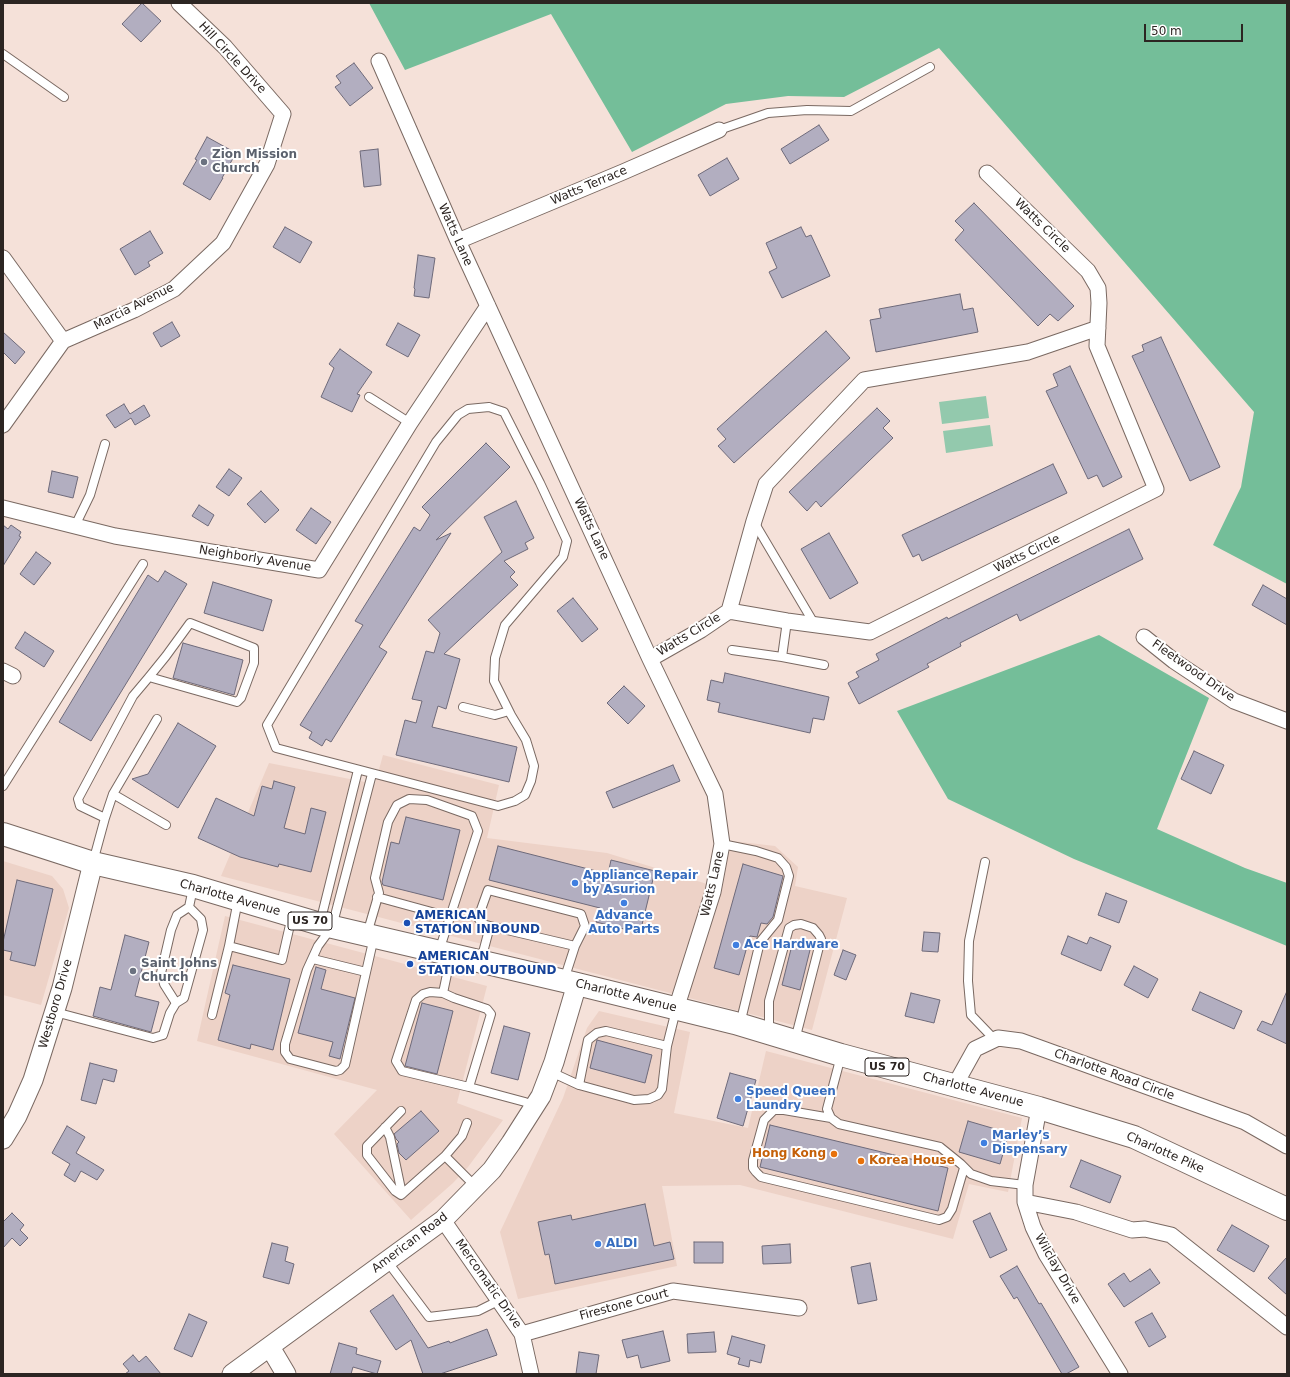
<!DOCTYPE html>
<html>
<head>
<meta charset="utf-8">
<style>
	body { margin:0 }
	#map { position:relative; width:1290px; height:1377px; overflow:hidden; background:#f5e1d9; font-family:"DejaVu Sans",sans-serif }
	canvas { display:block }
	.frame { position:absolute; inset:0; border:4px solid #2c2522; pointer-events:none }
	.scale { position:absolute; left:1144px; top:24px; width:99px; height:18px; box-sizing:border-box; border:2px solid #2c2522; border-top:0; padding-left:5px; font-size:12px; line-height:14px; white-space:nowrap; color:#2c2522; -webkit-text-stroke:3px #fff; paint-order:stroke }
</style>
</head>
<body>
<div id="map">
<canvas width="1290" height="1377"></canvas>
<div class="frame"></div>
<div class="scale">50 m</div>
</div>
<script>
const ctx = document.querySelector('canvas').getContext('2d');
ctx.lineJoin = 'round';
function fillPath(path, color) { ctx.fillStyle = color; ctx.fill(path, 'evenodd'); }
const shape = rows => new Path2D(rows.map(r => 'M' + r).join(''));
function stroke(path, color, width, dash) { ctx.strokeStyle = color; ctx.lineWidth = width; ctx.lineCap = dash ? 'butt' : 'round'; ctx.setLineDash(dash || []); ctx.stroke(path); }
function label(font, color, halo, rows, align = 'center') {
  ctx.font = font + ' "DejaVu Sans",sans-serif'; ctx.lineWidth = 4; ctx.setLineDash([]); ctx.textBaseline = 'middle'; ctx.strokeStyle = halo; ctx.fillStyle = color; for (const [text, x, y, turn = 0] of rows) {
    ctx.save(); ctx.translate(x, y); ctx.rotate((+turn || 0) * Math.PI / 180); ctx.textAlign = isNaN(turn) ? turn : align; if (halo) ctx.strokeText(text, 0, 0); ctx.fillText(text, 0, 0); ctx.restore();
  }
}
fillPath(shape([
	[383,755,499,785,487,838,607,853,720,888,732,841,775,846,798,867,795,886,847,898,812,1030,221,876,269,763,375,784],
	[3,861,52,876,63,889,69,908,41,1005,3,995],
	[225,916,487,986,457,1103,503,1120,468,1167,453,1183,411,1220,334,1134,377,1090,197,1041],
	[599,1011,690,1032,674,1113,748,1128,766,1051,1022,1118,1008,1192,969,1184,953,1239,740,1185,662,1186,677,1266,518,1299,500,1232,563,1098,587,1028]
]), '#edd2c7');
fillPath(shape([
	[986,396,989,418,942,424,939,402],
	[990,425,993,446,946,453,943,431]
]), '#93c9ad');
fillPath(shape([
	[369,3,1287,3,1287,584,1213,545,1241,487,1254,412,939,48,844,97,788,96,726,104,632,152,551,14,405,70],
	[1099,635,1209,698,1157,829,1245,868,1287,883,1287,946,1074,859,948,799,897,711]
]), '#74be99');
const building = shape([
	[142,3,161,21,141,42,122,24,142,3],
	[354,63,373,88,350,106,335,87,341,83,336,76,354,63],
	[819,125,829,140,790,164,781,149,819,125],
	[207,137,236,153,222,178,223,178,210,200,183,184,197,160,195,159,207,137],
	[378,149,381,185,364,187,360,151,378,149],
	[727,158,739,179,710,196,698,175,727,158],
	[974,203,1074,306,1058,321,1050,314,1038,326,955,240,964,230,955,221,974,203],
	[285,227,312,242,300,263,273,247,285,227],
	[801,227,806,237,811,235,830,276,782,298,769,272,777,268,766,243,801,227],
	[150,231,163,253,148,262,150,266,135,275,120,249,150,231],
	[418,255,435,258,429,298,414,296,415,289,414,288,418,255],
	[960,294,963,310,973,308,978,332,876,352,870,320,881,318,879,309,960,294],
	[172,322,180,336,161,347,153,333,172,322],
	[398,323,420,335,408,357,386,345,398,323],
	[826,331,850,358,734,463,718,446,726,439,717,429,826,331],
	[3,332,25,352,15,364,3,352,3,332],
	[1161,337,1220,467,1190,481,1132,356,1144,351,1142,345,1161,337],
	[340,349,372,372,357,394,360,395,352,412,321,397,334,368,329,364,340,349],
	[1070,366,1122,477,1103,487,1097,475,1088,479,1046,391,1058,386,1053,374,1070,366],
	[124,404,130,414,144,405,150,416,135,425,131,418,115,428,106,415,124,404],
	[877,408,890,421,883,428,893,438,821,507,816,501,807,511,789,492,877,408],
	[486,443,510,467,436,540,451,533,379,647,387,652,331,742,326,739,322,746,309,738,312,732,300,725,363,625,355,621,414,527,420,531,430,515,422,507,486,443],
	[1053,464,1067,493,922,561,919,554,913,557,902,535,1053,464],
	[229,469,242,478,229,496,216,487,229,469],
	[52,471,78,477,73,498,48,492,52,471],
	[261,491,279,510,265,523,247,504,261,491],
	[516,501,534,538,525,543,528,549,504,561,515,572,510,577,518,585,444,654,460,659,446,709,438,706,432,727,517,747,509,782,396,755,405,720,416,723,422,701,412,699,426,651,434,653,440,633,428,620,502,552,484,517,516,501],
	[199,505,214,515,208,526,192,516,199,505],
	[311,508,331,522,316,544,296,530,311,508],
	[3,525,8,529,11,525,21,532,19,536,21,537,3,566,3,525],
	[1129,529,1143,559,1020,621,1017,614,960,643,961,646,927,664,929,667,859,704,848,683,859,677,856,672,879,660,876,654,947,617,948,619,1129,529],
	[829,533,858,583,830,599,801,549,829,533],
	[36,552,51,563,34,585,20,574,36,552],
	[165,571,187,584,91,741,59,722,148,575,158,582,165,571],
	[213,582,272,600,263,631,204,613,213,582],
	[1263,585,1287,599,1287,625,1252,605,1263,585],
	[573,598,598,629,582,642,557,611,573,598],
	[25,632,54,651,44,667,15,648,25,632],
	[183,643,243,660,234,695,173,678,183,643],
	[725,673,829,697,824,720,813,718,810,733,718,712,720,703,707,700,711,680,723,683,725,673],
	[624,686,645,706,628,724,607,703,624,686],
	[178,723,216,746,178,808,132,779,148,774,178,723],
	[1194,751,1224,765,1211,794,1181,779,1194,751],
	[673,765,680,781,613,808,606,792,673,765],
	[274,781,295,787,284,828,305,834,311,808,326,812,311,872,279,864,278,867,240,857,198,838,216,798,254,816,262,786,272,789,274,781],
	[406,817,460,830,443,900,383,885,382,882,391,842,399,844,406,817],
	[498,846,608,874,611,860,655,871,640,933,596,922,600,908,489,880,498,846],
	[743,864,783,876,773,917,767,924,761,923,757,937,750,936,739,975,714,968,743,864],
	[17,880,53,889,35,966,10,960,12,952,3,950,3,942,17,880],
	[1106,893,1127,901,1119,923,1098,915,1106,893],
	[924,932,940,933,938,952,922,951,924,932],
	[125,935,149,942,135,996,159,1002,151,1032,93,1016,100,987,111,990,125,935],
	[1068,936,1087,944,1090,937,1111,946,1101,971,1061,954,1068,936],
	[793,941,811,946,800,990,782,985,793,941],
	[843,950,856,955,846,980,834,975,843,950],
	[233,965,290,979,273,1050,251,1044,250,1049,218,1040,230,995,225,993,233,965],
	[1134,966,1158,979,1148,998,1124,985,1134,966],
	[316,967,326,970,321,989,355,998,340,1059,329,1056,333,1042,298,1033,316,967],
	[1287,991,1287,1044,1257,1030,1262,1021,1272,1025,1287,991],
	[1200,992,1242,1011,1234,1029,1192,1010,1200,992],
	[911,993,940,1000,934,1023,905,1016,911,993],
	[422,1003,453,1011,437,1074,405,1066,422,1003],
	[504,1026,530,1033,518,1080,491,1073,504,1026],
	[597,1040,652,1055,645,1083,590,1068,597,1040],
	[90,1063,117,1070,114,1082,103,1079,96,1104,81,1100,90,1063],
	[730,1073,756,1080,743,1126,717,1118,730,1073],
	[421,1111,439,1131,406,1160,399,1153,397,1144,399,1142,396,1139,394,1134,421,1111],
	[968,1121,1009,1133,1000,1164,959,1152,968,1121],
	[770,1125,948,1168,938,1211,760,1167,770,1125],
	[67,1126,85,1137,76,1153,104,1170,97,1180,81,1171,75,1182,64,1175,70,1164,52,1153,67,1126],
	[1081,1160,1121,1176,1110,1203,1070,1187,1081,1160],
	[645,1204,654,1246,670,1242,674,1259,555,1284,549,1254,545,1255,538,1222,571,1215,572,1220,645,1204],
	[12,1213,24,1225,20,1230,28,1238,20,1246,12,1238,3,1248,3,1222,12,1213],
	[990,1213,1007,1250,990,1258,973,1221,990,1213],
	[1232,1225,1269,1246,1254,1272,1217,1250,1232,1225],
	[694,1242,723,1242,723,1263,694,1263,694,1242],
	[272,1243,288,1247,285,1261,294,1264,289,1284,263,1277,272,1243],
	[790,1244,791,1263,763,1264,762,1246,790,1244],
	[1287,1257,1287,1295,1268,1278,1287,1257],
	[870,1263,877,1300,858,1304,851,1267,870,1263],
	[1017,1266,1039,1304,1041,1303,1079,1367,1066,1374,1062,1374,1017,1297,1014,1299,1000,1276,1017,1266],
	[1150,1269,1160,1283,1124,1307,1108,1284,1124,1273,1130,1282,1150,1269],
	[393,1295,428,1348,449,1341,450,1343,487,1329,497,1355,440,1374,423,1374,411,1340,396,1350,370,1311,393,1295],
	[1152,1313,1166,1337,1149,1347,1135,1322,1152,1313],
	[189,1314,207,1322,192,1357,174,1349,189,1314],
	[663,1331,670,1361,641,1368,638,1355,627,1358,622,1340,663,1331],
	[714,1332,716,1352,688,1353,687,1334,714,1332],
	[732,1336,765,1345,761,1363,750,1360,749,1367,738,1364,740,1358,727,1354,732,1336],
	[339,1343,357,1348,356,1354,381,1361,377,1374,353,1367,351,1374,330,1374,339,1343],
	[579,1352,599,1355,596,1374,576,1374,579,1352],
	[133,1355,139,1362,146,1356,161,1374,125,1374,129,1371,123,1364,133,1355]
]);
fillPath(building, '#b2aec0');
stroke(building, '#6e6a7a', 1);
const service = shape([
	[3,54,64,97],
	[719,130,768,113,807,110,851,111,930,67],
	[369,397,410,423],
	[489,407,504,412,540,483,567,541,563,557,505,625,495,658,494,681,511,715,526,740,534,766,531,781,525,795,515,801,498,806,276,748,267,725,436,442,458,415,468,409,489,407],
	[754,522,815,625],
	[75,526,90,495,105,444],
	[787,621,782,657,824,665],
	[732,650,782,657],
	[463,707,495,715,509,711],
	[372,774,332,927,318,946,307,970,285,1044,285,1052,290,1059,336,1071,340,1070,345,1065,374,937],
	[3,786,143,564],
	[113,794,166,825],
	[105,818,113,794,157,719],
	[722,844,756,851,778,858,786,867,789,876,778,920,760,942,740,1024],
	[93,862,105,818,80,806,78,799,133,696,149,677,166,656,190,623,254,648,254,663,241,698,237,702,149,677],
	[985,862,969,941,968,981,971,1015,995,1040],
	[377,897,450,917],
	[238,900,229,946,282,960,292,916],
	[320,923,358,770],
	[490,926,575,946],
	[367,934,379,893,375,878,388,822,397,805,409,799,427,800,472,816,478,831,439,951],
	[451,955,443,993,454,998,487,1009,491,1014,469,1087,525,1102,534,1107],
	[313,959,366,972],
	[481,960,490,926,483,924,478,918,488,890,581,914,585,926,575,946,564,980],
	[443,993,430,992,423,994,416,1000,396,1061,402,1071,469,1087],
	[176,1003,164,984,161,973,171,930,177,915,189,907,193,888],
	[55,1012,153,1038,163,1035,170,1013,176,1003,184,998,203,930,201,919,189,907],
	[212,1015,229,946],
	[769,1031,769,1001,789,928,794,925,801,924,813,928,819,935,821,939,795,1040],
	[841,1056,827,1109,831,1118,839,1124,940,1147,961,1164,971,1174,991,1181,1025,1185],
	[551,1072,579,1085,634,1100,649,1099,658,1095,662,1089,667,1046,676,1010],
	[579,1085,588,1040,597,1033,606,1031,667,1046],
	[401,1111,367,1146,367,1155,395,1191,401,1195,445,1156,476,1187],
	[831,1118,784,1110,774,1110,764,1120,753,1160,753,1168,756,1172,761,1177,939,1220,947,1217,952,1209,964,1168],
	[385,1127,390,1137,402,1194],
	[445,1156,462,1136,467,1123],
	[387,1261,429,1317,478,1311,500,1300]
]);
const minor = shape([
	[379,61,458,241,650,659,715,794,722,844,713,892,676,1009],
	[458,241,623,172,719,130],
	[3,258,63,341],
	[3,425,63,341,134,310,174,289,223,243,267,164,283,114,225,47,179,3],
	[3,508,115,536,319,570,410,423,488,306],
	[729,611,754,521,766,484,864,380,1028,352,1098,328],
	[1144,637,1174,661,1234,701,1287,721],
	[650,659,701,630,729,611,787,621,870,632,1156,489,1097,346,1099,303,1098,288,1088,271,987,173],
	[3,671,13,676],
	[955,1085,975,1049,998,1038,1021,1041,1245,1122,1287,1146],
	[1039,1108,1025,1185,1025,1202,1033,1227,1046,1254,1120,1374],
	[1025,1202,1076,1212,1132,1230,1145,1229,1171,1235,1287,1327],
	[443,1220,522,1334,531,1374],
	[522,1334,673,1291,799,1308]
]);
const tertiary = shape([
	[3,1139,17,1116,33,1080,62,988,93,863],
	[270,1347,286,1374],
	[232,1374,443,1220,492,1170,511,1143,541,1096,554,1062,577,984]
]);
const primary = shape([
	[3,834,93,863,193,886,320,924,577,984,735,1023,841,1055,1039,1108,1134,1137,1287,1209]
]);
stroke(service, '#7a6962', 10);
stroke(minor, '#7a6962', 17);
stroke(tertiary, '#7a6962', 21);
stroke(primary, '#7a6962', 24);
stroke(service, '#fff', 8);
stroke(minor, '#fff', 15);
stroke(tertiary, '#fff', 19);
stroke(primary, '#fff', 22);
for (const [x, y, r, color] of [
	[204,162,4,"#6b7280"],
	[575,883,4,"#3f7fe0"],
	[624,903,4,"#3f7fe0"],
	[407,923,4,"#1a4fb4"],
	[736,945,4,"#3f7fe0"],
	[410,964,4,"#1a4fb4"],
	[133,971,4,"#6b7280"],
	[738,1099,4,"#3f7fe0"],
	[984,1143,4,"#3f7fe0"],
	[834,1154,4,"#e8710a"],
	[861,1161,4,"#e8710a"],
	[598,1244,4,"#3f7fe0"]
]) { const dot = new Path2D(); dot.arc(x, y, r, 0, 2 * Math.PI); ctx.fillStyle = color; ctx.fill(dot); stroke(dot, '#fff', 1.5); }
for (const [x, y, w] of [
	[310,921,44],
	[887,1067,44]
]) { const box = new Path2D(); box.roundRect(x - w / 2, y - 9, w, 18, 3); ctx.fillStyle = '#fff'; ctx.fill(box); stroke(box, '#2c2522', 1); }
label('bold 11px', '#2c2522', null, [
	["US 70",310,921],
	["US 70",887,1067]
]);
label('12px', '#2c2522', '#fff', [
	["Hill Circle Drive",232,58,47],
	["Watts Terrace",589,186,-23],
	["Watts Circle",1042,226,44],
	["Watts Lane",455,235,66],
	["Marcia Avenue",134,307,-27],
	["Watts Lane",591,529,65],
	["Watts Circle",1027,554,-26],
	["Neighborly Avenue",255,559,9],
	["Watts Circle",689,635,-31],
	["Fleetwood Drive",1193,671,35],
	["Watts Lane",713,884,-77],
	["Charlotte Avenue",230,898,16],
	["Charlotte Avenue",626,996,14],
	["Westboro Drive",56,1004,-74],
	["Charlotte Road Circle",1114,1075,20],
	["Charlotte Avenue",973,1090,15],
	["Charlotte Pike",1165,1153,24],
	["American Road",410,1243,-37],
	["Wilclay Drive",1057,1269,60],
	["Mercomatic Drive",488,1284,55],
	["Firestone Court",624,1305,-15]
]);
label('bold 12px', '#5b616d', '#fff', [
	["Zion Mission",212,155],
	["Church",212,169],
	["Saint Johns",141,964],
	["Church",141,978]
], 'left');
label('bold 12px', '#366cbe', '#fff', [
	["Appliance Repair",583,876],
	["by Asurion",583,890],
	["Advance",624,916,"center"],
	["Auto Parts",624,930,"center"],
	["Ace Hardware",744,945],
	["Speed Queen",746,1092],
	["Laundry",746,1106],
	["Marley’s",992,1136],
	["Dispensary",992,1150],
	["ALDI",606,1244]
], 'left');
label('bold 12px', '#164399', '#fff', [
	["AMERICAN",415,916],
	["STATION INBOUND",415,930],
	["AMERICAN",418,957],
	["STATION OUTBOUND",418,971]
], 'left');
label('bold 12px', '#c56008', '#fff', [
	["Hong Kong",826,1154],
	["Korea House",869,1161,"left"]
], 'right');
</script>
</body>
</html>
